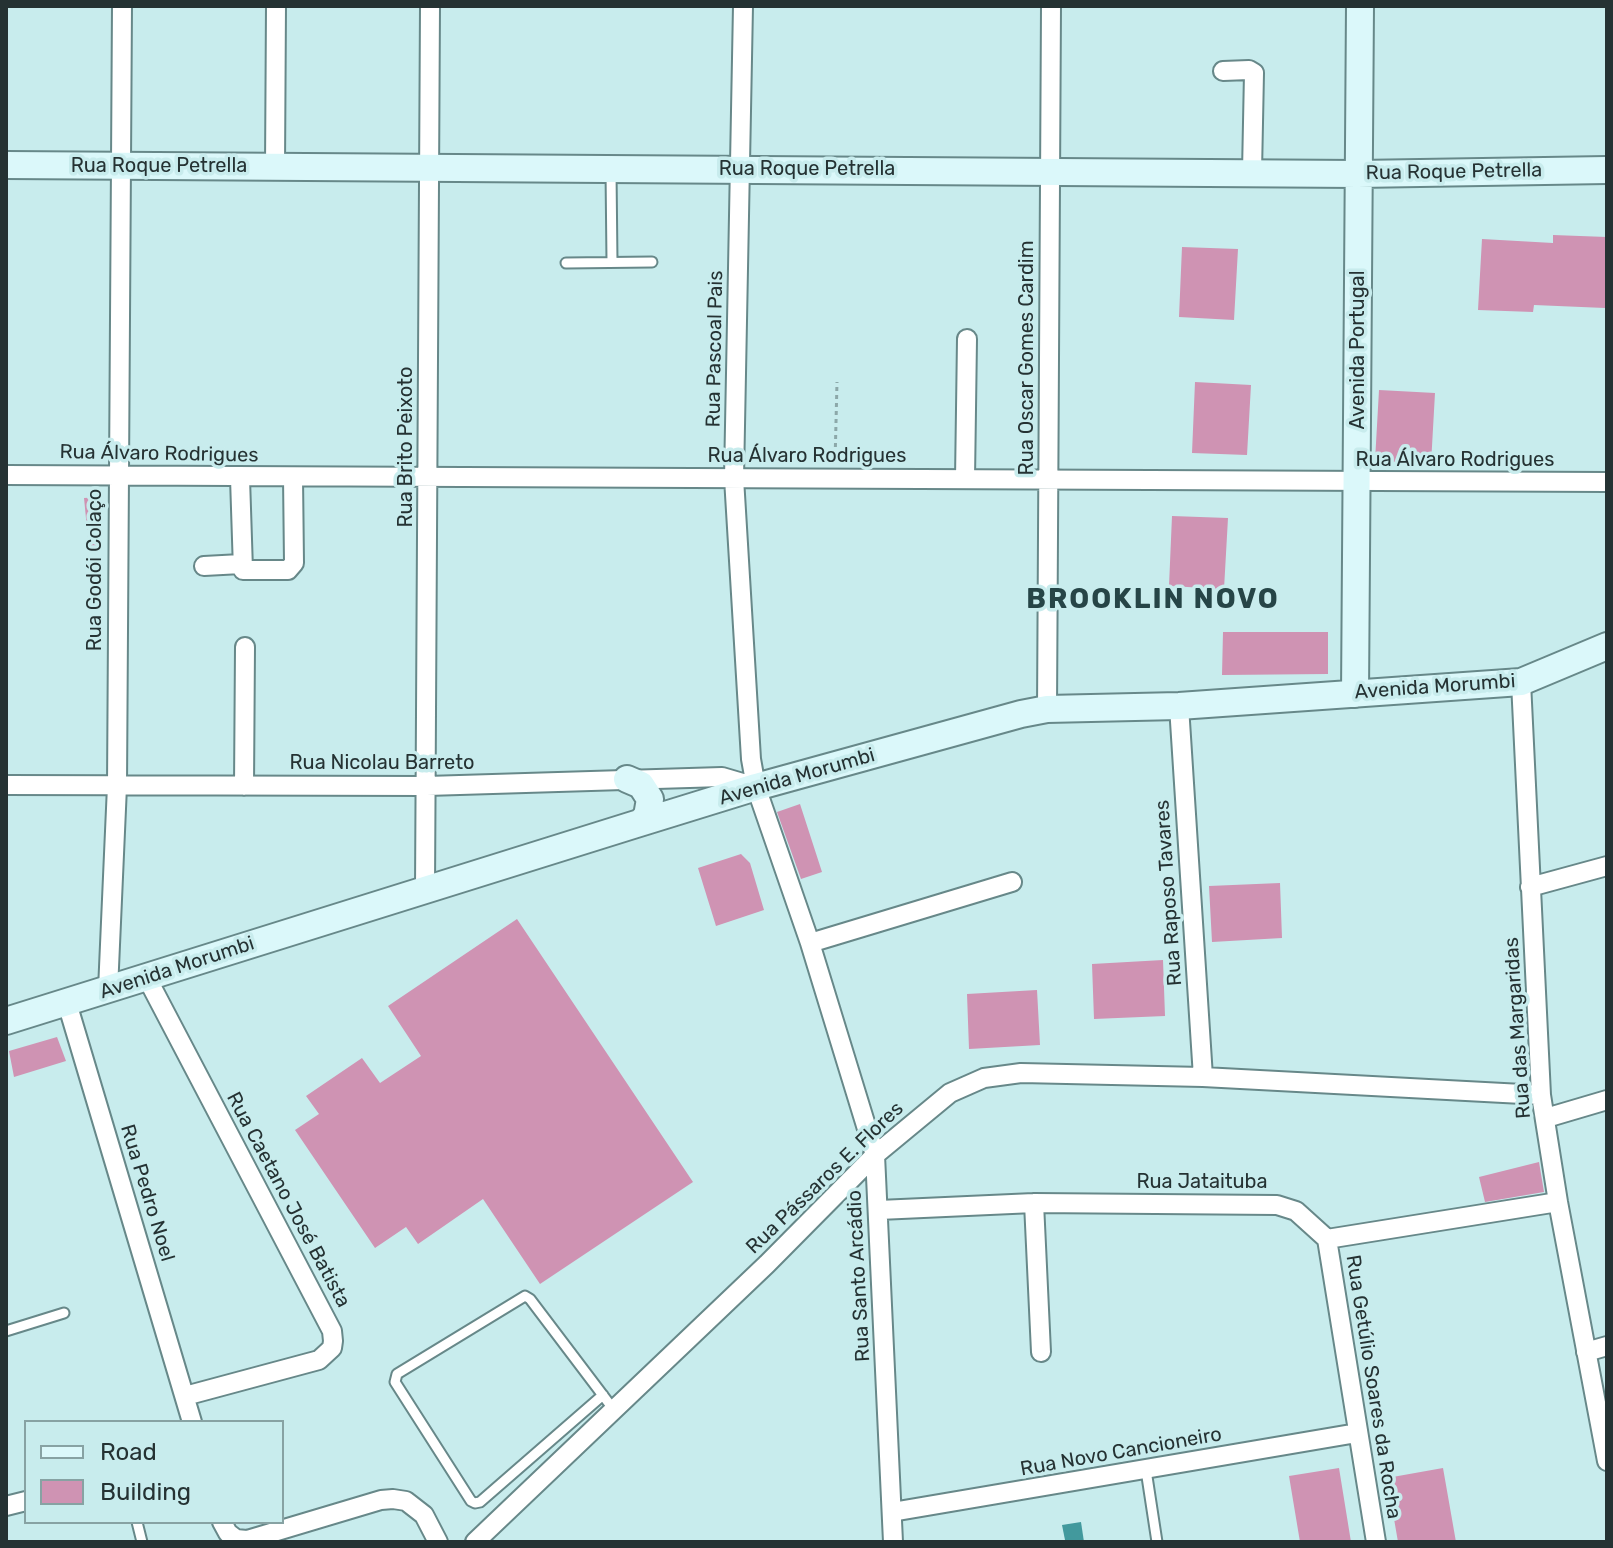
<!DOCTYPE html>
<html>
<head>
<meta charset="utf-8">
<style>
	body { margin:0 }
	#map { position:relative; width:1613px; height:1548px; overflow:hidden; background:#c8eced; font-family:Rubik,sans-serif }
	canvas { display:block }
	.frame { position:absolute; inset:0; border:8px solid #253233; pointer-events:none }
	.legend { position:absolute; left:24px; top:1420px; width:260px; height:104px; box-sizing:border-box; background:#c8eced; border:2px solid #87a2a3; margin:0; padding:10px 14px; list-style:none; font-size:24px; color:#253233 }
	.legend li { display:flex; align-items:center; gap:16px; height:40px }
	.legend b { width:40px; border:2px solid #87a2a3 }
</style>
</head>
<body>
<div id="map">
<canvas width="1613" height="1548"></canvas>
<div class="frame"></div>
<ul class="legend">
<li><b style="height:10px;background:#dbf8fa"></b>Road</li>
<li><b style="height:22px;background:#cf93b3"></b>Building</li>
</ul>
</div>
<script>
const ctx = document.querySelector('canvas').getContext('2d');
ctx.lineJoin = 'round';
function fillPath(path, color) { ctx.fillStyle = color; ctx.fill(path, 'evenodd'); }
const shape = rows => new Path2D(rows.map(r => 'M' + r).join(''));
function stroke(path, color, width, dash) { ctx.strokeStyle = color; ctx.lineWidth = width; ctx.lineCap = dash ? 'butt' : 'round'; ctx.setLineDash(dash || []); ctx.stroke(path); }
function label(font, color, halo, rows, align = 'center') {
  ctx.font = font + ' Rubik,sans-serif'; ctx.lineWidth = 7; ctx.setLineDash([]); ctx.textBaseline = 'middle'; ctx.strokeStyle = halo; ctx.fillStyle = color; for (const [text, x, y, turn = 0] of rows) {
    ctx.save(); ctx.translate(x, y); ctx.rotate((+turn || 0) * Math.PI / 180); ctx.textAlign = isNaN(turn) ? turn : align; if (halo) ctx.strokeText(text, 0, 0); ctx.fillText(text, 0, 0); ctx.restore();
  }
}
fillPath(shape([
	[1081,1522,1084,1542,1065,1540,1062,1525]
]), '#42999d');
fillPath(shape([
	[1553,235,1607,237,1605,308,1534,305,1533,312,1478,310,1482,239,1553,243],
	[1182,247,1238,249,1234,320,1179,317],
	[1195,382,1251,385,1247,455,1192,453],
	[1379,390,1435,393,1431,464,1375,461],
	[100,497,97,549,89,549,84,498],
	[1172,516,1228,518,1224,589,1169,586],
	[1223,632,1328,632,1328,674,1222,675],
	[800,804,822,872,801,879,777,812],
	[741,854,750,863,764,910,716,926,698,868],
	[1280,883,1282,938,1212,942,1209,886],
	[517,919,693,1182,540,1284,483,1199,418,1244,406,1227,375,1248,295,1130,319,1114,306,1096,362,1058,380,1083,421,1056,388,1006],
	[1163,960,1165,1016,1094,1019,1092,964],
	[1037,990,1040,1045,969,1049,967,994],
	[57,1037,66,1061,14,1077,9,1051],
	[1539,1162,1544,1192,1485,1202,1479,1177],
	[1339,1468,1351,1542,1300,1542,1289,1476],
	[1443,1468,1456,1542,1398,1542,1387,1478]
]), '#cf93b3');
const lane = shape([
	[611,171,612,262],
	[566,263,652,262],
	[6,1331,64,1313],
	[603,1395,480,1502,475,1503,471,1501,395,1382,397,1374,525,1296,530,1299,614,1410],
	[1146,1470,1157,1542],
	[137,1522,142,1542]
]);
const street = shape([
	[743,6,734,478,751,759,756,787,810,943,875,1155,893,1542],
	[1223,71,1249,70,1254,73,1252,172],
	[275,167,276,6],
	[6,475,1607,482],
	[240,478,243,570,288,570,294,563,293,477],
	[965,479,967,339],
	[204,566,241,564],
	[1521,682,1541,1095,1558,1202,1607,1461],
	[1179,706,1203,1077],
	[1047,709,1051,6],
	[6,785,427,786,722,777,756,787],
	[244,786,245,647],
	[1530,887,1607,866],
	[425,889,430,6],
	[810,943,1012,882],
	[147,978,332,1331,333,1341,332,1348,319,1360,185,1396],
	[108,990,117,786,122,6],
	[67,1003,192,1422],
	[1546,1118,1607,1100],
	[1034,1203,1041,1352],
	[879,1210,1034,1203,1277,1205,1296,1211,1327,1239,1558,1202],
	[1327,1239,1376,1542],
	[1586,1352,1607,1346],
	[6,1506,26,1501],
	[892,1512,1357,1433],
	[222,1522,228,1533,236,1539,247,1540,381,1500,393,1499,406,1501,424,1515,438,1542],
	[475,1542,767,1264,875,1155,950,1093,984,1078,1021,1073,1203,1077,1541,1095]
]);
const secondary = shape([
	[6,165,1358,174,1607,170],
	[1355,694,1360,6],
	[627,779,641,785,650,799,647,816,641,822],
	[6,1021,633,825,756,787,1021,714,1047,709,1179,706,1521,682,1607,646]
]);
stroke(lane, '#678889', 13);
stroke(street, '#678889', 22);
stroke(secondary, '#678889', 30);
stroke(shape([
	[835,463,837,382]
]), '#8ca8a9', 3, [4, 4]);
stroke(lane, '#fff', 9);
stroke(street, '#fff', 18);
stroke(secondary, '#dbf8fa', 26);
label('20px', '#253233', '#c8eced', [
	["Rua Roque Petrella",159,166],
	["Rua Roque Petrella",807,169],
	["Rua Roque Petrella",1454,172,-1],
	["Rua Pascoal Pais",715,349,-89],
	["Avenida Portugal",1358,350,-90],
	["Rua Oscar Gomes Cardim",1027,358,-90],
	["Rua Brito Peixoto",406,447,-90],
	["Rua Álvaro Rodrigues",159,454,1],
	["Rua Álvaro Rodrigues",807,456],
	["Rua Álvaro Rodrigues",1455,460],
	["Rua Godói Colaço",95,570,-90],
	["Avenida Morumbi",1435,687,-4],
	["Rua Nicolau Barreto",382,763],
	["Avenida Morumbi",797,777,-16],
	["Rua Raposo Tavares",1169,893,-94],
	["Avenida Morumbi",177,968,-18],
	["Rua das Margaridas",1518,1028,-94],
	["Rua Pássaros E. Flores",825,1178,-44],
	["Rua Jataituba",1202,1182],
	["Rua Pedro Noel",147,1193,73],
	["Rua Caetano José Batista",288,1200,62],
	["Rua Santo Arcádio",859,1276,-93],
	["Rua Getúlio Soares da Rocha",1373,1387,81],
	["Rua Novo Cancioneiro",1121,1452,-10]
]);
ctx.letterSpacing = '2px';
label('bold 28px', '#264547', '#c8eced', [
	["BROOKLIN NOVO",1153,600]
]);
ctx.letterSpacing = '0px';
</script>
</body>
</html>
